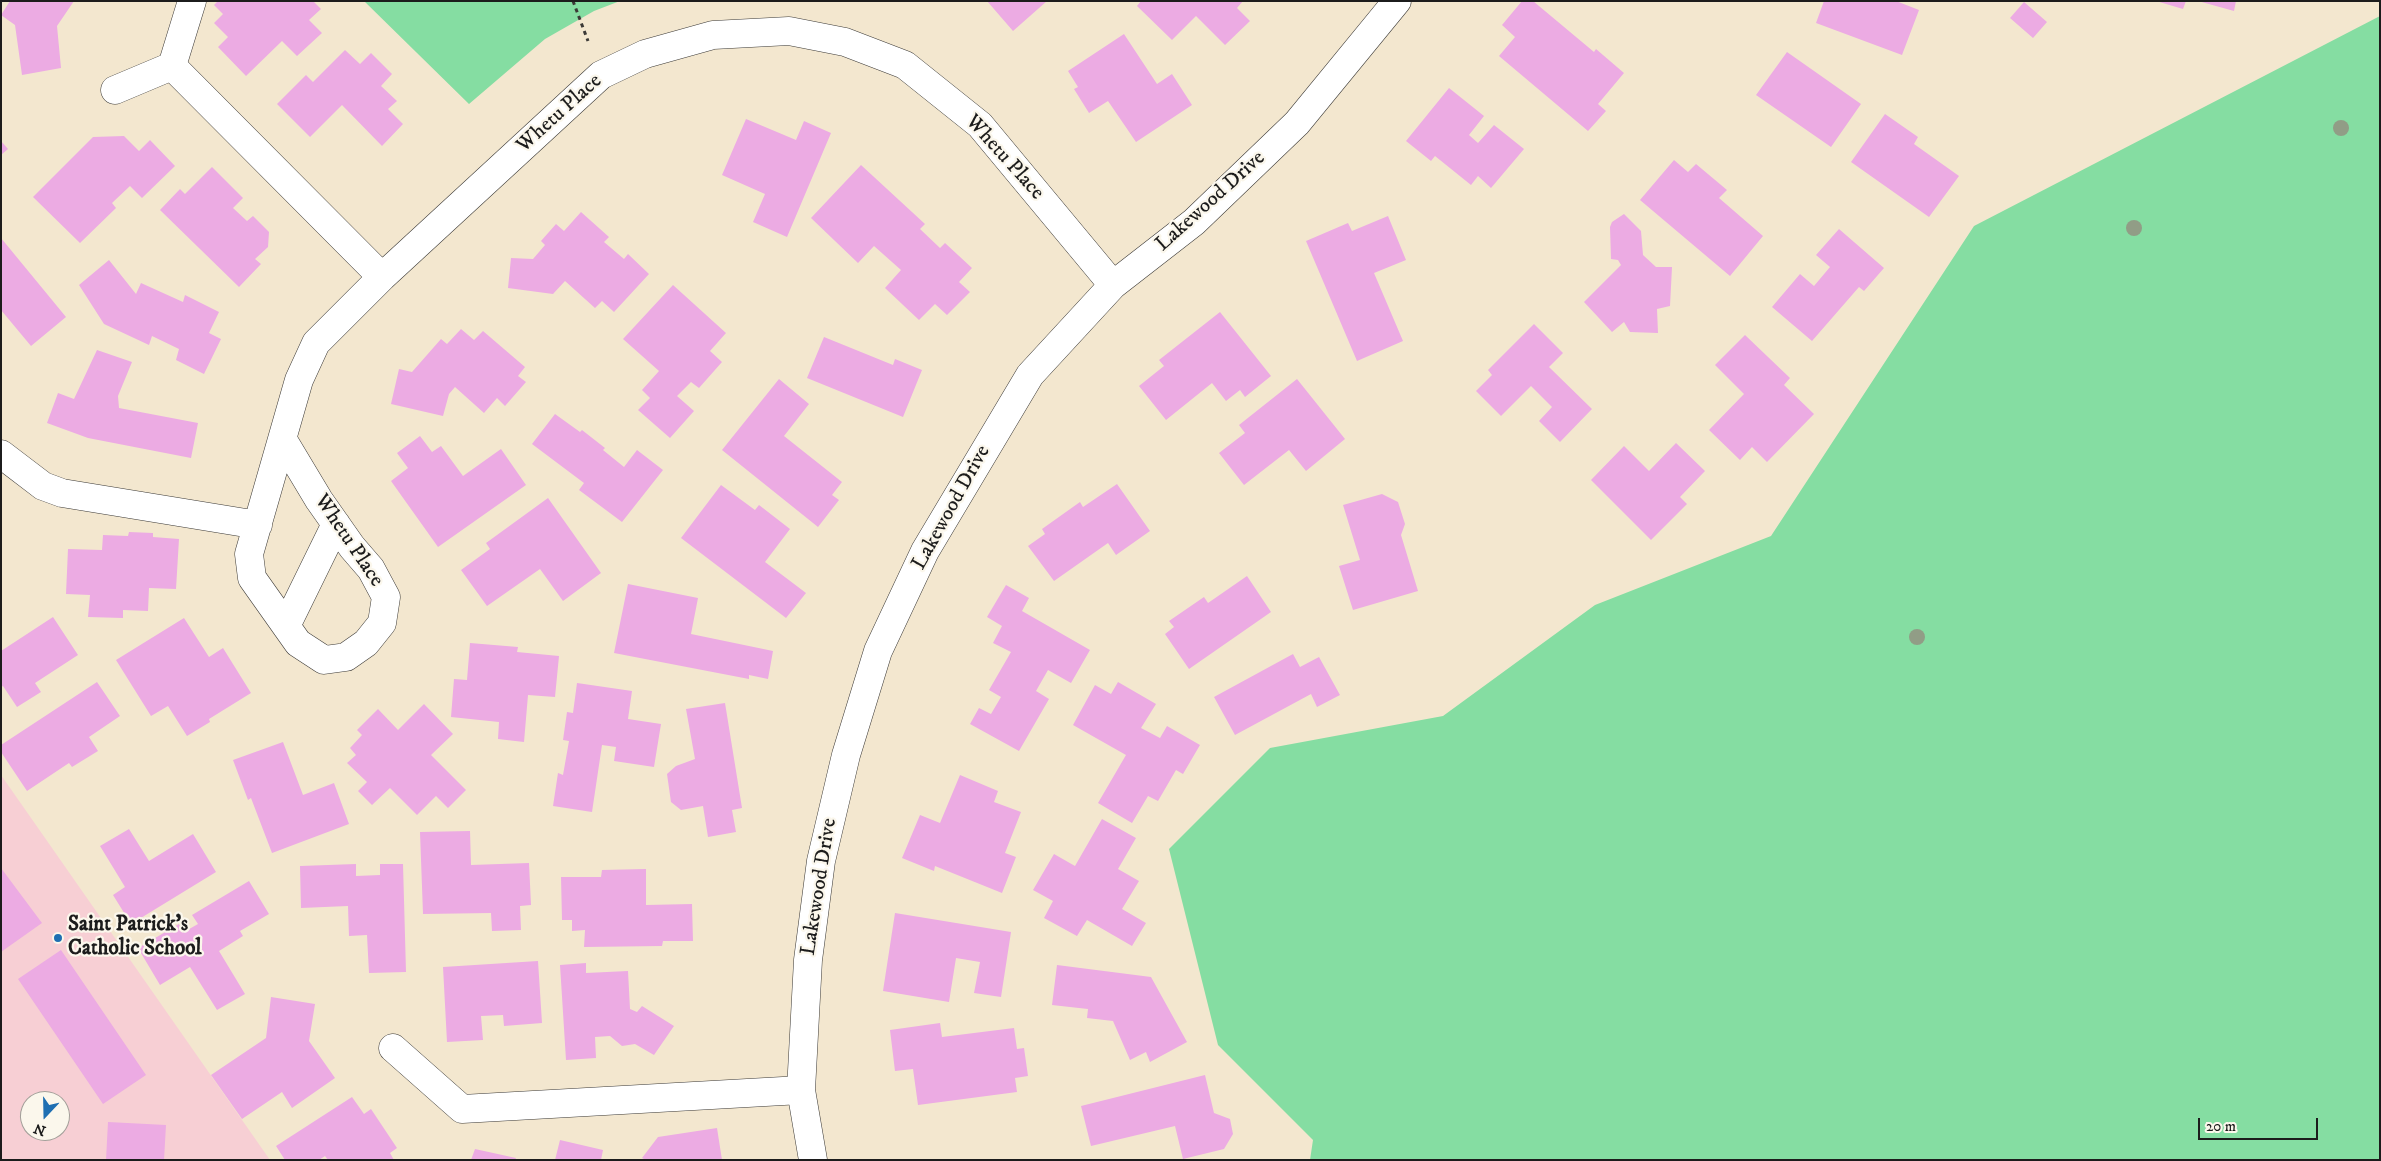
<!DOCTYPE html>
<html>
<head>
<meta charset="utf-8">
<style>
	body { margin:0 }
	#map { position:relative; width:2381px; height:1161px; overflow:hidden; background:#f3e7cf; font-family:"IM FELL DW Pica",serif }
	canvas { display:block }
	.frame { position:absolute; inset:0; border:2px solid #1c1c1c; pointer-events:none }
	.north { position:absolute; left:20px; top:1091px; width:50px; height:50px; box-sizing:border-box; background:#fbf7ec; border:1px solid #a29f99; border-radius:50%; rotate:201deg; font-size:14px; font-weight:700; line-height:20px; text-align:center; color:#1c1c1c }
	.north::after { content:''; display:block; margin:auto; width:18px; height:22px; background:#1f6fb2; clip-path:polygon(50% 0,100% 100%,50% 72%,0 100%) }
	.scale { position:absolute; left:2198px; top:1118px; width:120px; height:22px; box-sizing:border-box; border:2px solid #1c1c1c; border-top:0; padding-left:6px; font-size:15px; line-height:18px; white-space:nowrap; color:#1c1c1c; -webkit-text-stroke:4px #fbf7ec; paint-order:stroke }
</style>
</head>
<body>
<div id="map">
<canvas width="2381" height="1161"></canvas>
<div class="frame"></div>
<div class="north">N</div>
<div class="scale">20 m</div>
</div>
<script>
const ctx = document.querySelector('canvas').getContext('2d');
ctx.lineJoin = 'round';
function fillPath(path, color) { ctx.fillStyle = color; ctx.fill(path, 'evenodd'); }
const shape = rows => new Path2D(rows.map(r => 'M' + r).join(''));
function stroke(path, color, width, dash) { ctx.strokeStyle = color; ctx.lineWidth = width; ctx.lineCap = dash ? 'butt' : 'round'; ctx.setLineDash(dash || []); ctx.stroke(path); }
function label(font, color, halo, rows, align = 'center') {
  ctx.font = font + ' "IM FELL DW Pica",serif'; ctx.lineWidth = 4.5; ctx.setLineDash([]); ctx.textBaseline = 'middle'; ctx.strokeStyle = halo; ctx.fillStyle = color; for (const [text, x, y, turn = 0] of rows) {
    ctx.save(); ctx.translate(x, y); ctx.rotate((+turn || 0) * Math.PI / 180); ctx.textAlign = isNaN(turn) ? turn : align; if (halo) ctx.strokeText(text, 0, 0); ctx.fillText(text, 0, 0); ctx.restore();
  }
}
fillPath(shape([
	[1,775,270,1160,1,1160],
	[30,1101,60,1101,60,1131,30,1131]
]), '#f7cfd4');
fillPath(shape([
	[364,1,620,1,594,11,545,39,469,104],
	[2380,16,2380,1160,1310,1160,1313,1140,1218,1045,1169,849,1270,748,1443,716,1595,605,1771,536,1974,226]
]), '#85dda2');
fillPath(shape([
	[10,1,74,1,57,26,61,68,22,75,15,25,1,15],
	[218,1,313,1,321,9,309,20,322,33,297,56,282,41,246,76,218,47,228,37,214,23,223,14,214,5],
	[987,1,1047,1,1013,31],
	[1141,1,1243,1,1237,8,1250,21,1225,45,1196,16,1172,40,1137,6],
	[1522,1,1533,1,1594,52,1596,49,1624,73,1598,104,1606,111,1588,131,1499,56,1515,37,1502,25],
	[1824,1,1896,1,1919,10,1902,55,1816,23],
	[2156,1,2186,1,2183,9],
	[2198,1,2236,1,2234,11],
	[2024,2,2047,22,2033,38,2010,18],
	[1124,34,1157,84,1172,74,1192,105,1136,142,1108,101,1089,113,1074,89,1078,87,1068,71],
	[345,50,360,64,371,53,392,74,381,86,397,101,388,109,403,124,382,146,342,105,310,137,277,104,306,75,313,82],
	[1787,52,1861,104,1831,147,1756,95],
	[1449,88,1484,116,1469,135,1478,143,1494,125,1524,149,1491,188,1478,176,1471,185,1435,156,1431,161,1406,141],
	[1885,114,1918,137,1914,144,1959,176,1929,217,1851,162],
	[746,119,796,140,804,121,831,133,787,237,753,222,765,194,722,175],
	[124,136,139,151,150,140,175,166,142,198,130,186,112,203,116,208,80,243,33,197,93,137],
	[1,141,8,149,1,155],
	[1674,160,1688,172,1696,164,1727,190,1719,198,1763,236,1730,276,1640,200],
	[861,165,925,224,920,229,940,248,945,243,972,268,959,282,970,292,947,315,935,304,919,320,885,288,901,270,874,246,858,263,811,218],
	[212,167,243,198,233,208,247,221,253,216,269,232,268,247,255,259,261,264,239,287,160,210,180,189,185,194],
	[581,212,609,237,604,242,624,259,628,254,649,274,614,312,602,301,595,308,565,281,553,294,508,288,511,258,533,259,545,245,541,241,556,224,564,231],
	[1624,214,1641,231,1643,255,1656,267,1672,267,1670,306,1657,309,1658,333,1630,332,1624,322,1612,332,1584,302,1621,265,1618,260,1611,259,1610,227,1612,222],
	[1388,216,1406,260,1374,273,1403,341,1357,361,1306,241,1348,223,1352,231],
	[1839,229,1884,268,1864,291,1859,287,1812,341,1772,307,1800,274,1814,286,1830,267,1816,255],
	[1,238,66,317,31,346,1,310],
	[109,260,136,294,141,283,183,302,185,295,219,312,209,333,221,339,204,374,176,360,179,349,152,336,149,345,104,324,79,285],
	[673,285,726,333,710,351,722,362,699,388,691,382,677,396,694,411,670,438,638,410,650,398,642,390,659,371,623,339],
	[1220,312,1271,376,1245,397,1240,390,1226,401,1212,383,1166,420,1139,386,1164,366,1159,360],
	[1534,324,1563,353,1549,367,1592,409,1560,442,1539,421,1552,407,1531,386,1501,416,1476,391,1492,375,1488,370],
	[461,329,474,340,483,331,525,367,518,376,526,382,505,406,497,398,484,413,455,387,449,394,443,416,391,404,399,369,412,372,441,339,447,344],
	[1745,335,1790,378,1784,385,1814,414,1767,462,1752,447,1740,460,1709,430,1744,394,1715,365],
	[824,337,893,365,895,359,922,370,903,417,807,378],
	[97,350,132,362,118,396,119,408,198,423,191,458,88,438,47,423,58,393,74,399],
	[779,379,809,404,784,436,842,482,832,495,839,500,818,527,722,450],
	[1297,379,1345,439,1306,471,1289,450,1244,485,1219,453,1245,433,1239,425],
	[555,414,580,432,582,430,605,448,603,450,624,467,637,450,663,470,622,522,579,490,584,483,532,444],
	[420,436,432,452,441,446,463,476,501,449,526,485,438,547,391,481,408,468,397,453],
	[1676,443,1705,471,1680,497,1687,504,1651,540,1591,480,1624,446,1649,471],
	[1117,484,1150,531,1116,555,1108,543,1054,581,1028,546,1045,534,1042,529,1080,502,1083,507],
	[721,485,755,510,759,505,790,529,765,562,806,593,786,618,681,538],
	[1382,494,1398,502,1405,524,1401,535,1418,591,1353,610,1339,566,1360,560,1343,505],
	[548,498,601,573,563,601,540,569,487,606,461,570,490,549,486,543],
	[129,532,153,533,153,537,179,539,176,589,149,588,148,611,123,610,123,618,88,617,90,595,66,594,68,549,102,550,103,535,128,536],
	[1247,576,1271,612,1189,669,1165,634,1174,627,1169,621,1204,597,1208,603],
	[628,584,698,598,691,634,773,651,768,679,749,675,749,679,614,653],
	[1006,585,1029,598,1022,611,1090,650,1071,683,1048,670,1036,691,1049,699,1019,751,970,724,979,708,991,714,1001,697,989,690,1011,652,993,643,1002,626,987,617],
	[53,617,78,655,35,683,41,692,17,707,3,686,1,687,1,651],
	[184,618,209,657,223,648,251,693,209,719,210,722,187,736,168,706,151,716,116,660],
	[470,643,518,647,517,652,559,656,555,697,528,695,524,742,498,739,499,722,451,717,454,679,467,680],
	[1293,654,1300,667,1319,657,1340,695,1317,707,1311,694,1235,735,1214,697],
	[97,682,120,716,89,737,98,751,72,767,69,763,27,791,1,752,1,745],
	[1118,682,1156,704,1141,728,1160,738,1167,726,1200,745,1183,774,1176,770,1158,801,1148,796,1132,823,1098,803,1126,755,1073,725,1095,685,1111,694],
	[577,683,632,691,628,719,661,724,654,767,614,761,616,747,602,745,592,812,553,806,558,773,563,775,569,741,563,740,567,712,573,713],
	[725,703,742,808,732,810,736,832,708,837,703,806,681,810,671,802,667,774,676,766,695,759,686,709],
	[424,704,453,734,431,755,466,790,448,808,436,796,417,815,390,788,372,805,358,791,367,782,347,763,356,755,350,748,362,735,357,730,378,709,398,730],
	[283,742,303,795,334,783,349,824,272,853,251,798,248,800,233,760],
	[960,775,998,791,994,802,1021,812,1005,853,1016,857,1002,893,935,866,934,871,902,858,920,815,940,823],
	[1102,819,1136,838,1118,869,1139,881,1122,909,1146,923,1132,946,1087,920,1077,936,1044,918,1053,901,1033,890,1054,854,1075,866],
	[129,829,149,861,193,834,216,872,131,924,113,895,125,887,100,846],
	[470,831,471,865,529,863,531,905,520,906,521,930,492,931,491,913,423,914,420,832],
	[356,864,356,876,380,875,380,864,403,864,406,972,369,973,367,935,349,936,348,906,301,908,300,866],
	[1,868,42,923,1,952],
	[646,869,646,905,692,904,693,941,663,941,662,946,584,947,585,930,572,931,572,920,562,920,561,877,601,877,602,870],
	[249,881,269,914,240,931,243,936,219,951,245,994,217,1010,190,967,160,985,138,948,179,924,184,932,198,924,192,915],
	[895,913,1011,932,1001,997,974,993,980,962,956,958,949,1002,883,991],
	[61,950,146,1075,103,1104,18,979],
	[538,961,542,1023,504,1026,503,1015,481,1016,483,1040,447,1042,443,967],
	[586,963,586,973,628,971,630,1009,637,1012,642,1006,674,1026,654,1055,635,1044,622,1046,610,1036,595,1037,596,1058,566,1060,560,965],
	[1057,965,1151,977,1187,1042,1150,1062,1146,1052,1130,1060,1113,1021,1087,1018,1088,1009,1052,1005],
	[271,997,315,1004,309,1041,335,1078,292,1108,282,1092,242,1119,211,1075,266,1038],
	[940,1023,942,1037,1014,1028,1017,1049,1024,1048,1028,1076,1015,1078,1017,1092,918,1105,913,1069,895,1071,890,1030],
	[1205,1075,1214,1113,1230,1119,1233,1134,1224,1149,1183,1159,1175,1126,1091,1146,1081,1106],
	[352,1097,364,1114,371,1109,397,1148,390,1153,394,1160,328,1160,325,1156,319,1160,285,1160,276,1146],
	[108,1122,166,1125,164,1160,106,1160],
	[717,1128,722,1160,646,1160,642,1158,658,1137],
	[560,1140,603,1150,601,1160,555,1160],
	[475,1149,516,1158,515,1160,471,1160]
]), '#ecabe3');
const minor = shape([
	[172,66,192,1],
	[115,90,172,66,382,277],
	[283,440,319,500,352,547,371,569,386,597,382,623,366,643,346,657,324,660,298,643,252,578,249,554,299,380,316,343,382,277,601,75,645,54,713,35,789,31,845,42,905,65,980,125,1113,285],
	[1,454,43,486,62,493,258,525],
	[286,626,336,524],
	[393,1048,462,1109,801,1090],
	[813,1160,801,1090,808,960,821,861,846,755,878,651,925,551,1030,375,1113,285,1194,222,1297,123,1397,1]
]);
stroke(minor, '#3c3a37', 29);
stroke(shape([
	[573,1,588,41]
]), '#3c3a37', 3, [4, 4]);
stroke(minor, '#fff', 28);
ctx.fillStyle = '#919d86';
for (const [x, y] of [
	[2341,128],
	[2134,228],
	[1917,637]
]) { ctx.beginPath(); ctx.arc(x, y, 8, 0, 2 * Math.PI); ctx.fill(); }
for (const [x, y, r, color] of [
	[58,938,5,"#1f6fb2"]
]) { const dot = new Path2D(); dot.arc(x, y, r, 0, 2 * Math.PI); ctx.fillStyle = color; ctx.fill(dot); stroke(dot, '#fbf7ec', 2); }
label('21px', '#1c1c1c', '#fbf7ec', [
	["Whetu Place",560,114,-42],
	["Whetu Place",1004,158,48],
	["Lakewood Drive",1211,202,-42],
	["Lakewood Drive",952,508,-61],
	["Whetu Place",348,541,56],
	["Lakewood Drive",820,887,-81]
]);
label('bold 21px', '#1c1c1c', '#fbf7ec', [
	["Saint Patrick's",68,926],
	["Catholic School",68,950]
], 'left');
</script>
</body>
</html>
